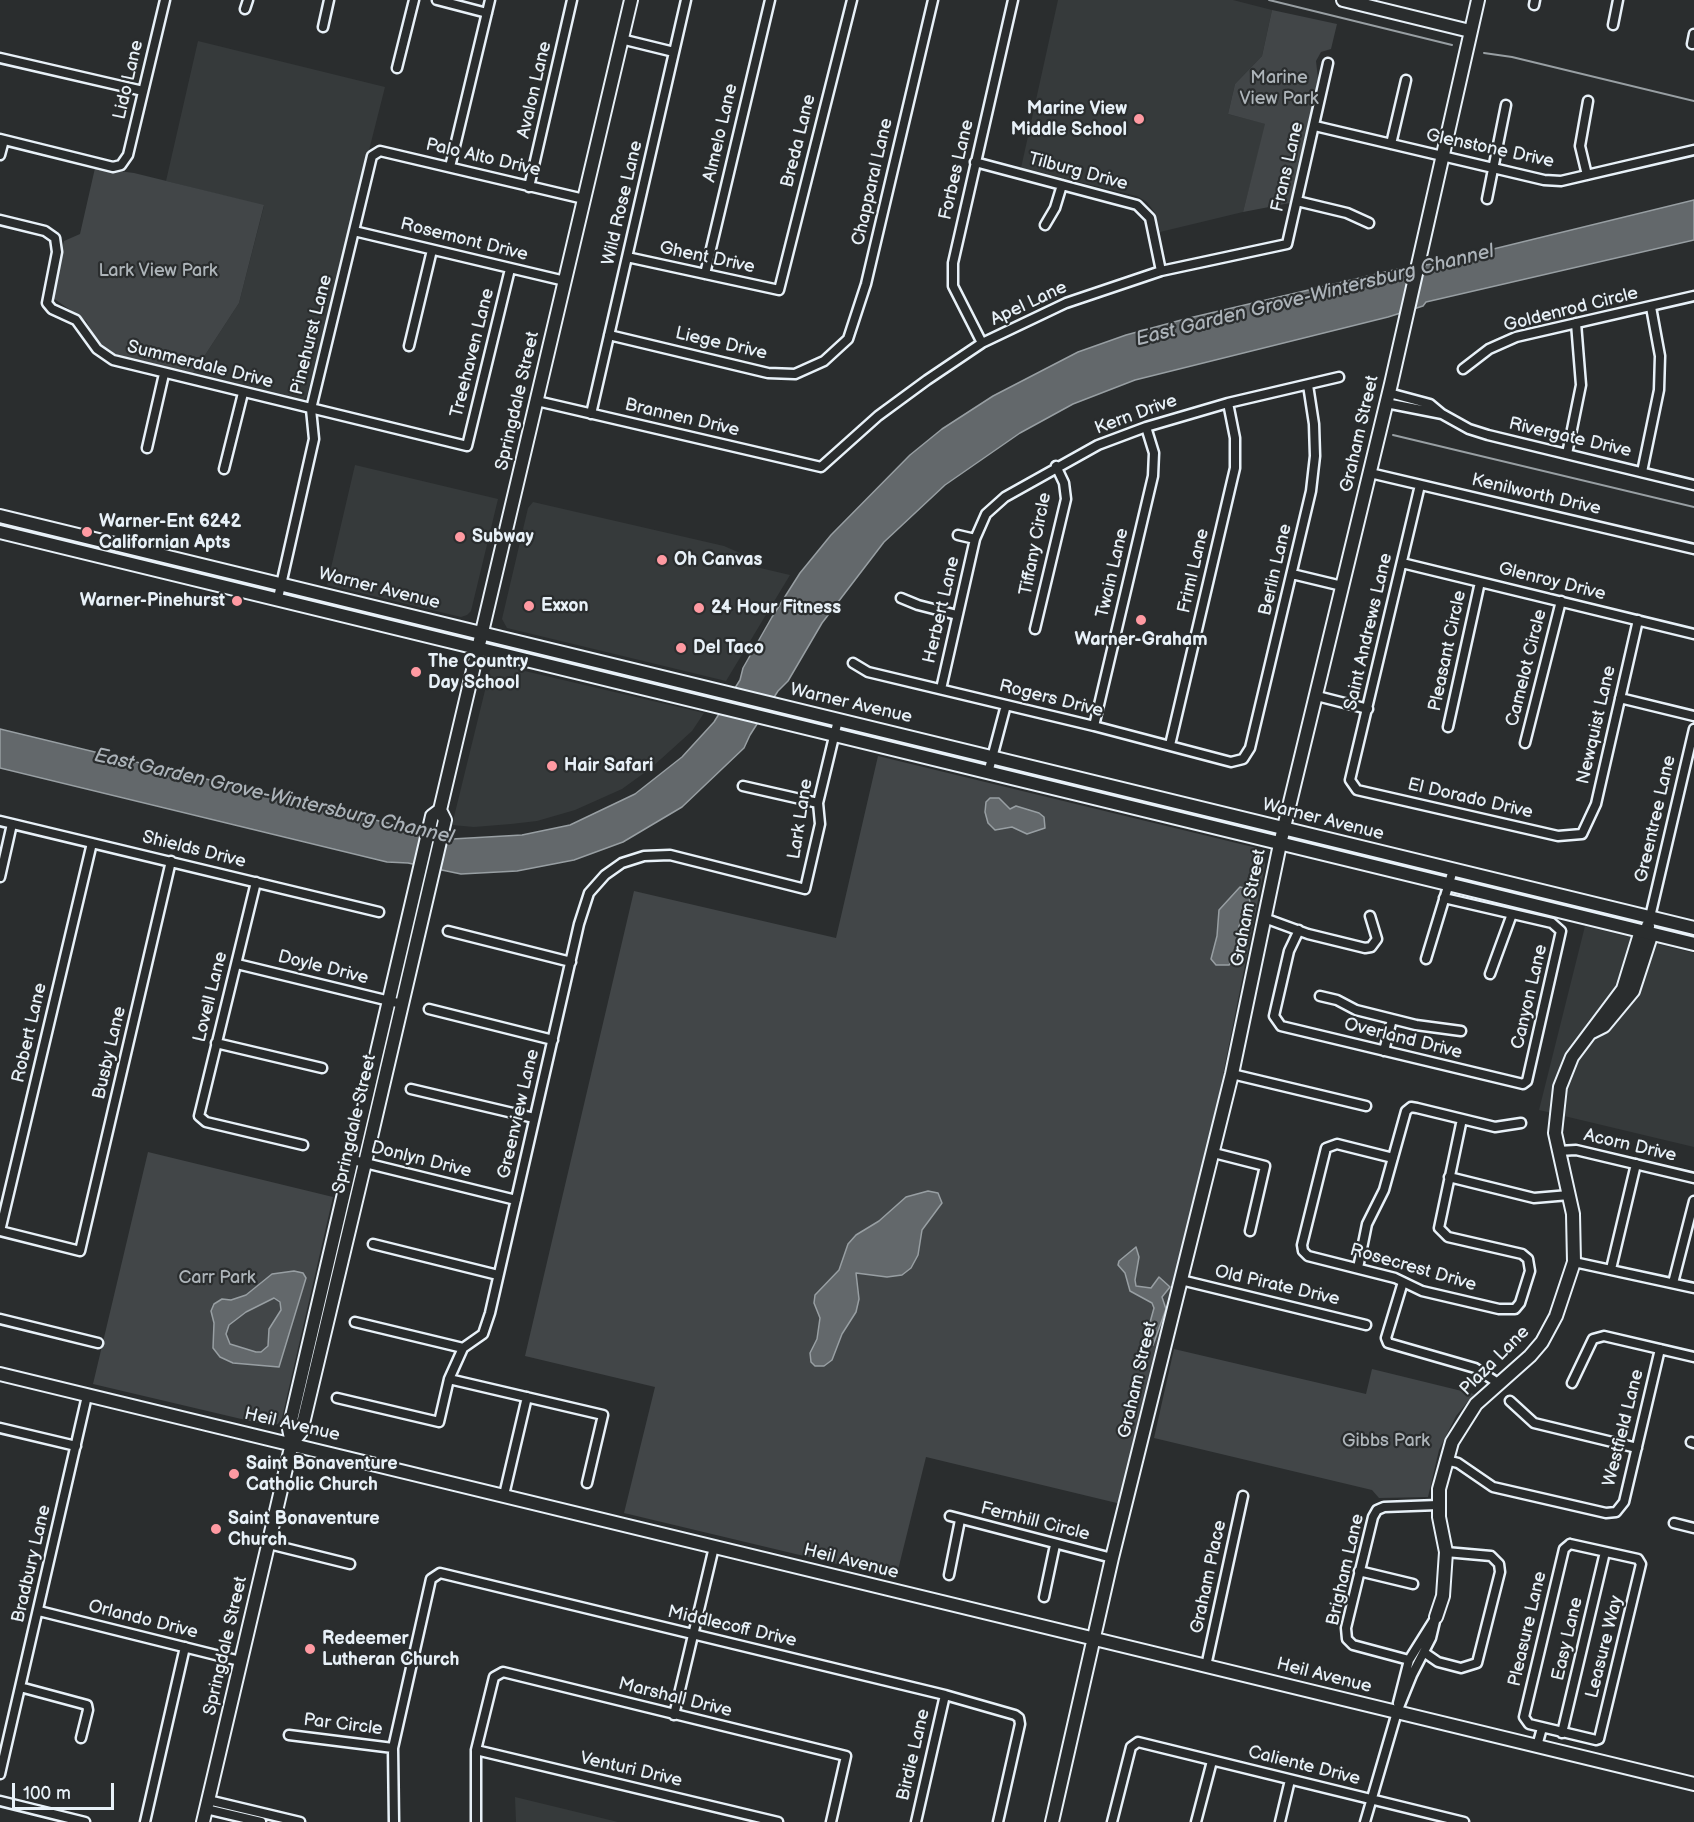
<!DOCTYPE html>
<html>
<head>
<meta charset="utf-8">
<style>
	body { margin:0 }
	#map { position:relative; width:1694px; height:1822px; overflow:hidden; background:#2a2d2e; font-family:"Balsamiq Sans",sans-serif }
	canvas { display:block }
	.scale { position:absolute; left:12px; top:1783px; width:102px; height:27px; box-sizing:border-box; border:3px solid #e8f1f8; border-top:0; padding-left:8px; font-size:18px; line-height:21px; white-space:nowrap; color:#e8f1f8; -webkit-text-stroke:4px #2a2d2e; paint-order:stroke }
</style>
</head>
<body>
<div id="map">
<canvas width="1694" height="1822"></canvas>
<div class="scale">100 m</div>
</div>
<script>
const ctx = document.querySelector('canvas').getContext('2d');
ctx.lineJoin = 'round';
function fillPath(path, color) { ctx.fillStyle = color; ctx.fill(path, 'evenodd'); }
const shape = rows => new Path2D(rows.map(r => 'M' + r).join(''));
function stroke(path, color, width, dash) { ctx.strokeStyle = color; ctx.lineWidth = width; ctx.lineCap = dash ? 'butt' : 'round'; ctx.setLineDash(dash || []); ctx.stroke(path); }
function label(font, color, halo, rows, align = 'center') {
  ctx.font = font + ' "Balsamiq Sans",sans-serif'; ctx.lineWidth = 4.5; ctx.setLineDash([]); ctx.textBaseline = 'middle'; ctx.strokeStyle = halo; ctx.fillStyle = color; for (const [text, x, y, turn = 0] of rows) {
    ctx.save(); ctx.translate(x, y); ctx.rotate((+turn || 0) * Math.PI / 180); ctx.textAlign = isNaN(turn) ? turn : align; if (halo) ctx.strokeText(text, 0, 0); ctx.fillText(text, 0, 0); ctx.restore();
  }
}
fillPath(shape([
	[1058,0,1233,0,1272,10,1262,56,1235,84,1228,114,1266,124,1243,212,1160,232,1155,213,1147,202,1137,196,1021,168],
	[198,41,385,87,307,396,303,400,297,401,192,375,239,303,264,206,166,181],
	[355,465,498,499,471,611,467,615,461,617,327,585],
	[533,502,724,546,740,553,756,567,790,575,726,681,507,628,502,619,528,508],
	[499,665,704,713,692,731,651,768,622,789,575,810,537,821,511,824,474,827,452,825,490,670],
	[1585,926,1694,953,1694,1147,1539,1110],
	[515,1797,618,1822,516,1822]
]), '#363a3b');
fillPath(shape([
	[1272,10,1337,24,1331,49,1321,52,1316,61,1318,79,1290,203,1243,212,1265,124,1228,114,1235,84,1262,56],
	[95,168,134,173,264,205,239,303,192,375,107,352,97,341,86,321,53,298,55,276,64,241,80,234],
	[878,756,1257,848,1264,857,1265,865,1218,1100,1121,1504,926,1457,896,1578,624,1513,655,1387,525,1356,634,891,836,938],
	[148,1152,333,1197,282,1418,278,1424,271,1426,93,1384],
	[1174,1349,1366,1394,1372,1369,1474,1394,1456,1416,1439,1450,1428,1497,1379,1498,1372,1490,1154,1438]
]), '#424648');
const water = shape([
	[1694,200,1694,240,1426,302,1423,306,1388,317,1135,380,1073,404,1020,433,945,485,884,542,822,623,788,681,778,691,750,735,744,748,682,807,623,842,574,860,517,871,461,874,408,863,387,862,0,768,0,729,400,826,413,832,452,839,522,835,570,825,635,794,682,757,714,722,740,680,743,668,772,617,800,573,831,535,910,455,942,429,993,396,1078,352,1126,335,1185,319,1398,269,1432,264,1694,200],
	[990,798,999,798,1010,809,1016,806,1039,813,1044,817,1045,828,1027,834,1012,827,995,830,988,823,985,812,986,802,990,798],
	[1240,887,1248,889,1250,903,1239,926,1236,955,1229,965,1216,965,1211,959,1217,936,1219,910,1240,887],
	[928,1191,938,1193,942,1203,922,1230,918,1255,911,1268,902,1275,887,1277,856,1273,859,1299,856,1312,842,1334,832,1360,824,1366,815,1366,811,1362,810,1353,817,1339,820,1318,814,1303,815,1295,839,1270,848,1244,856,1235,879,1221,906,1197,928,1191],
	[1136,1247,1139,1257,1135,1280,1136,1286,1151,1288,1159,1277,1170,1287,1162,1297,1166,1309,1153,1345,1149,1344,1146,1337,1154,1308,1152,1303,1130,1291,1125,1273,1118,1265,1119,1261,1136,1247],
	[294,1271,303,1273,306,1278,279,1367,233,1363,220,1357,213,1348,214,1323,211,1311,214,1304,222,1299,231,1300,246,1295,272,1274,294,1271],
	[274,1298,280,1302,281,1310,269,1329,268,1346,261,1352,256,1352,230,1344,226,1334,229,1325,246,1312,274,1298]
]);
fillPath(water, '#63686b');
stroke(water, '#989fa3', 1.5);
stroke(shape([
	[1269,0,1452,45],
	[1484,53,1512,57,1694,101],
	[1393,435,1694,507]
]), '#989fa3', 2);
const street = shape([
	[437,0,487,13],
	[1534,5,1535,0],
	[245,9,248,0],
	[1613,25,1618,0],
	[323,27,329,0],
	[621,39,674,52],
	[1692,44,1694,34],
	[0,58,143,91],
	[397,68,414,0],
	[1315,126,1544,180,1561,181,1694,150],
	[0,139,113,167,121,165,128,155,165,0],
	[1391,144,1406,80],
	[0,155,4,140],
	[975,162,1137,205,1150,218,1161,271],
	[450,167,490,0],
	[1587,175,1580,146,1588,101],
	[529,187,572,0],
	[1487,199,1506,105],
	[1297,201,1347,213,1369,223],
	[0,220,45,231,55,238,57,252,47,303,52,309,76,320,97,349,113,360,467,446,510,269],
	[1045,225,1055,208,1062,185],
	[354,231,565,281],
	[627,257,779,290,852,0],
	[705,274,770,0],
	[609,335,768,373,795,374,824,361,848,339,866,284,933,0],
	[982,343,953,286,953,263,1013,0],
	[409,346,432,250],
	[1463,369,1489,349,1516,337,1694,296],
	[537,401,821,467,878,416,927,380,982,343,1066,303,1161,271,1287,244,1328,63],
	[1386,403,1442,414,1430,404,1389,393],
	[591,414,686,0],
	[1442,414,1469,429,1488,435,1694,485],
	[147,448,164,374],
	[1567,454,1581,385,1576,323],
	[224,469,243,393],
	[1642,472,1659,390,1660,356,1651,307],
	[1370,473,1694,549],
	[1420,485,1350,780,1357,790,1558,836,1582,834,1596,804,1638,620],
	[958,535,975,539],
	[1402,563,1694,634],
	[1292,574,1342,586],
	[278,598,314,439,311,409,372,156,380,151,584,199],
	[901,598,918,605,957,615],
	[1035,629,1066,499,1064,483,1056,466],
	[853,663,868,672,1094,726,1231,762,1243,759,1250,748,1311,491,1315,456,1314,424,1308,385],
	[941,689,975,539,986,514,1005,497,1098,445,1146,427,1228,403,1339,377],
	[1317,696,1368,709],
	[1620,698,1694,716],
	[1094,726,1153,476,1154,453,1146,427],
	[1448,727,1480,582],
	[1525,743,1561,601],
	[1170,745,1235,468,1235,438,1228,403],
	[988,773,1006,705],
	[743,786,818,803],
	[0,821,379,912],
	[0,877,12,824],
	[256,882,199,1116,206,1122,303,1145],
	[1650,917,1694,729],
	[1267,919,1308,934,1365,948,1371,947,1377,939,1370,916],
	[1299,930,1289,951,1274,1016,1281,1026,1523,1084,1527,1081,1561,931,1552,923,1444,898],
	[448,931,571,962],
	[1426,959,1453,870],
	[237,964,402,1004],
	[1490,974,1512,914],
	[1320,996,1337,1000,1356,1010,1416,1025,1461,1031],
	[429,1009,553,1040],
	[216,1043,322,1068],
	[1384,1051,1392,1019],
	[1232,1074,1366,1106],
	[411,1089,534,1118],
	[1558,1151,1576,1150,1694,1178],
	[1214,1153,1265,1166,1250,1231],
	[1393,1158,1337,1144,1326,1148,1302,1245,1303,1251,1308,1256,1395,1278,1422,1291,1499,1309,1515,1309,1520,1303,1530,1271,1528,1259,1522,1254,1448,1237,1439,1228,1462,1119],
	[353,1160,516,1200],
	[1449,1177,1534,1198,1569,1195],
	[0,1231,80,1251,171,861],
	[0,1231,92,843],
	[373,1244,498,1275],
	[1574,1262,1694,1288],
	[1358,1268,1367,1224,1384,1190,1406,1111,1411,1107,1417,1108,1495,1127,1521,1123],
	[1611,1269,1636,1164],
	[1181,1280,1366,1325],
	[1403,1282,1386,1338,1388,1343,1475,1368,1498,1383],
	[1673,1283,1694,1201],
	[0,1319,98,1343],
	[355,1322,463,1348],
	[449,1379,603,1415,587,1483],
	[1572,1383,1593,1339,1604,1336,1694,1357],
	[337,1398,439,1422,449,1379,463,1348,483,1334,490,1313,579,924,589,893,605,875,622,863,644,856,670,855,805,889,820,824,818,803,838,720],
	[1510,1401,1534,1423,1637,1448],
	[0,1428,76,1446],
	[1691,1442,1694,1443],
	[1446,1460,1458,1463,1493,1487,1606,1513,1616,1512,1624,1502,1660,1349],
	[504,1495,527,1397],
	[950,1516,1112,1558],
	[1674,1523,1694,1528],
	[269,1544,350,1564],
	[1570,1544,1638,1559,1641,1564,1599,1739,1596,1740,1529,1724,1524,1717,1564,1549,1570,1544],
	[1359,1571,1413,1584],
	[949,1575,960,1520],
	[1044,1597,1055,1545],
	[39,1611,240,1661],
	[1425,1653,1438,1662,1461,1668,1477,1663,1500,1572,1499,1564,1491,1556,1446,1552],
	[1409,1660,1353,1645,1347,1639,1346,1628,1373,1517,1377,1510,1384,1507,1438,1505],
	[1206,1666,1243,1496],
	[20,1687,87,1705,88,1710,81,1738],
	[1398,1703,1409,1660,1436,1617],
	[674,1715,714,1547],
	[1562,1733,1605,1552],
	[289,1735,393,1748],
	[1537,1746,1542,1728],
	[476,1750,778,1822],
	[0,1774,87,1396],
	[208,1800,300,1822],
	[0,1801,85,1822],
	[206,1809,261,1822],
	[145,1822,185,1647],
	[394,1822,393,1748,431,1579,440,1573,945,1695,1015,1715,1019,1718,1020,1724,998,1822],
	[476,1822,476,1750,494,1677,503,1672,846,1756,831,1822],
	[916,1822,945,1695],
	[1112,1822,1131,1747,1138,1742,1464,1822],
	[1196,1822,1212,1761],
	[1280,1822,1290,1780],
	[1365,1822,1397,1712,1412,1675,1431,1638,1436,1617]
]);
const secondary = shape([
	[1343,0,1470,31],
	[1592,1032,1604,1026,1633,991,1650,939,1647,932,1648,926],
	[0,1374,1694,1784],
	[292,1443,289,1429,432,816,440,810,631,0],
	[1436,1617,1443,1596,1446,1552,1439,1517,1439,1489,1452,1442,1476,1404,1530,1356,1542,1342,1556,1316,1574,1262,1573,1214,1555,1133,1560,1087,1572,1057,1623,989,1639,937,1647,932],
	[203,1822,292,1443,301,1432,365,1163,445,820,440,810],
	[1052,1822,1112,1558,1232,1074,1280,844,1391,384,1478,0]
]);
const primary = shape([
	[0,516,1694,928],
	[0,532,1694,944]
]);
stroke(street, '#e8f1f8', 13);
stroke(secondary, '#e8f1f8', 16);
stroke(primary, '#e8f1f8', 16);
stroke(street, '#2a2d2e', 8);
stroke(secondary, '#2a2d2e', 12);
stroke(primary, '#2a2d2e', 12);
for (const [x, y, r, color] of [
	[1139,119,6,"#ff9aa2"],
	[87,532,6,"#ff9aa2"],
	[460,537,6,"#ff9aa2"],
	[662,560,6,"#ff9aa2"],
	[237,601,6,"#ff9aa2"],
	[529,606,6,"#ff9aa2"],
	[699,608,6,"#ff9aa2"],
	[1141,620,6,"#ff9aa2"],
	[681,648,6,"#ff9aa2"],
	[416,672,6,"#ff9aa2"],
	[552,766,6,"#ff9aa2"],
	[234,1474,6,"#ff9aa2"],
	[216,1529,6,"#ff9aa2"],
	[310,1649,6,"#ff9aa2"]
]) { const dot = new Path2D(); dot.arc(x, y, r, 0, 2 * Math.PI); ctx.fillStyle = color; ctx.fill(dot); stroke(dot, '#2a2d2e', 2); }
label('18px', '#aeb5ba', '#2a2d2e', [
	["Marine",1279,78],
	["View Park",1279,99],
	["Lark View Park",158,271],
	["Carr Park",217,1278],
	["Gibbs Park",1386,1441]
]);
label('18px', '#e8f1f8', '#2a2d2e', [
	["Lido Lane",129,80,-77],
	["Avalon Lane",535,90,-77],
	["Almelo Lane",721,133,-77],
	["Breda Lane",799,141,-76],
	["Glenstone Drive",1490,149,12],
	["Palo Alto Drive",483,158,13],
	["Frans Lane",1288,167,-77],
	["Forbes Lane",957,170,-77],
	["Tilburg Drive",1078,172,15],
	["Chapparal Lane",873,182,-77],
	["Wild Rose Lane",623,203,-77],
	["Rosemont Drive",464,240,14],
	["Ghent Drive",707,258,12],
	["Apel Lane",1029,304,-25],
	["Goldenrod Circle",1571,310,-14],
	["Pinehurst Lane",312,335,-76],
	["Liege Drive",721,344,13],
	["Treehaven Lane",473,353,-76],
	["Summerdale Drive",200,365,14],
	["Springdale Street",518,401,-77],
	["Kern Drive",1136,415,-20],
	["Brannen Drive",682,418,13],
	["Graham Street",1360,434,-77],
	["Rivergate Drive",1570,438,13],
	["Kenilworth Drive",1536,495,13],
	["Tiffany Circle",1036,544,-79],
	["Berlin Lane",1276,570,-77],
	["Friml Lane",1194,571,-77],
	["Twain Lane",1113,573,-77],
	["Glenroy Drive",1552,582,14],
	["Warner Avenue",379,589,14],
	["Herbert Lane",942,610,-77],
	["Saint Andrews Lane",1369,632,-77],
	["Pleasant Circle",1448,651,-78],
	["Camelot Circle",1527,668,-76],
	["Rogers Drive",1051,699,14],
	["Warner Avenue",851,704,13],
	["Newquist Lane",1597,725,-77],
	["El Dorado Drive",1470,799,13],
	["Lark Lane",801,819,-81],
	["Greentree Lane",1656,819,-77],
	["Warner Avenue",1323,820,14],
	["Shields Drive",194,850,14],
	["Graham Street",1249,908,-79],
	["Doyle Drive",323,968,14],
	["Lovell Lane",211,997,-76],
	["Canyon Lane",1530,997,-77],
	["Robert Lane",30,1033,-77],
	["Overland Drive",1403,1039,14],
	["Busby Lane",110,1053,-77],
	["Greenview Lane",519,1114,-77],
	["Springdale Street",355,1124,-77],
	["Acorn Drive",1630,1146,13],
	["Donlyn Drive",421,1160,14],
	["Rosecrest Drive",1413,1268,16],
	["Old Pirate Drive",1277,1286,13],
	["Plaza Lane",1495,1361,-45],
	["Graham Street",1138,1380,-77],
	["Heil Avenue",292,1425,13],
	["Westfield Lane",1624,1428,-76],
	["Fernhill Circle",1035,1522,14],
	["Heil Avenue",851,1562,14],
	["Bradbury Lane",32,1564,-77],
	["Brigham Lane",1346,1570,-77],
	["Graham Place",1209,1577,-78],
	["Orlando Drive",143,1620,14],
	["Middlecoff Drive",732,1627,13],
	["Pleasure Lane",1528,1629,-77],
	["Easy Lane",1568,1639,-77],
	["Springdale Street",226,1646,-77],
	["Leasure Way",1605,1647,-76],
	["Heil Avenue",1324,1676,14],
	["Marshall Drive",675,1698,14],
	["Par Circle",343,1725,7],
	["Birdie Lane",914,1755,-77],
	["Caliente Drive",1304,1766,14],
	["Venturi Drive",631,1770,13]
]);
label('bold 18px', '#e8f1f8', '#2a2d2e', [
	["Marine View",1127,109,"right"],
	["Middle School",1127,130,"right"],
	["Warner-Ent 6242",99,522],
	["Californian Apts",99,543],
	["Subway",472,537],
	["Oh Canvas",674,560],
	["Warner-Pinehurst",225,601,"right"],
	["Exxon",541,606],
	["24 Hour Fitness",711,608],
	["Warner-Graham",1141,640,"center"],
	["Del Taco",693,648],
	["The Country",428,662],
	["Day School",428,683],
	["Hair Safari",564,766],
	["Saint Bonaventure",246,1464],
	["Catholic Church",246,1485],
	["Saint Bonaventure",228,1519],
	["Church",228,1540],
	["Redeemer",322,1639],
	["Lutheran Church",322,1660]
], 'left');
label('italic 20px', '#acb3b9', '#2a2d2e', [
	["East Garden Grove-Wintersburg Channel",1315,296,-14],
	["East Garden Grove-Wintersburg Channel",274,797,13]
]);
</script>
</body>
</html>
